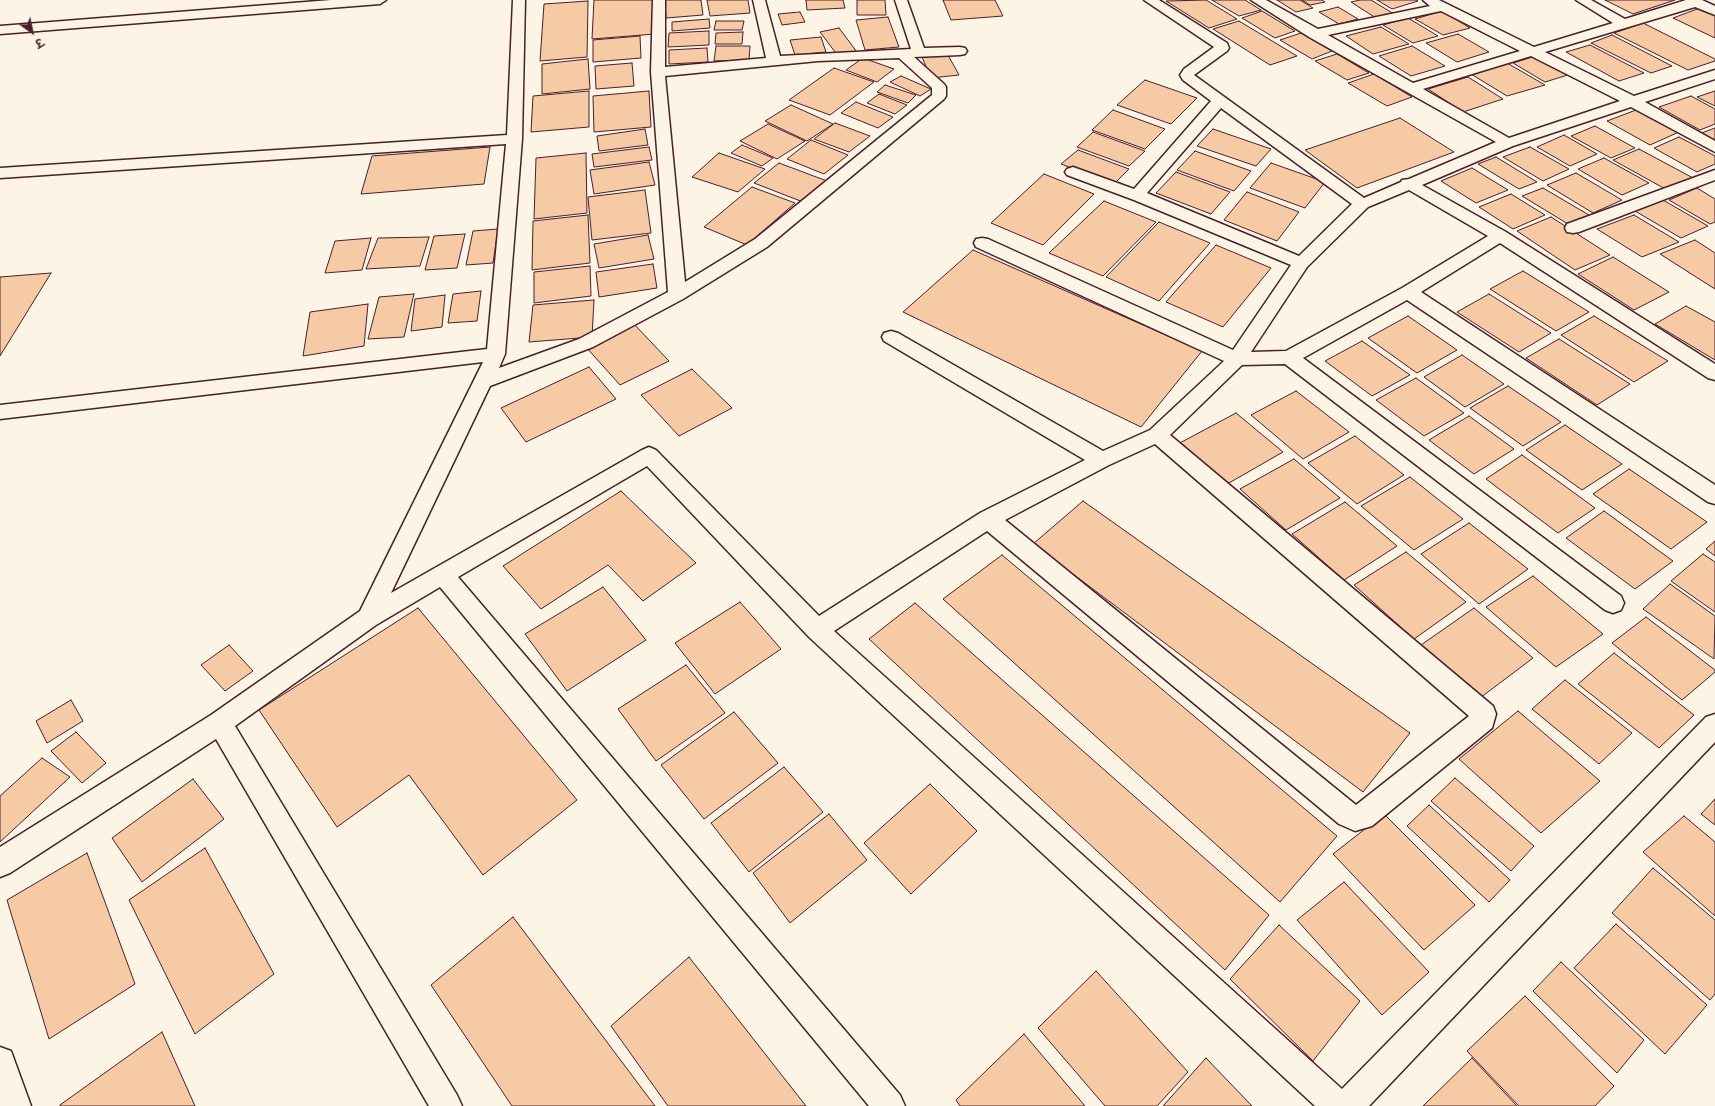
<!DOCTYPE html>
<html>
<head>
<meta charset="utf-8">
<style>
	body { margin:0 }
	#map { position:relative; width:1715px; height:1106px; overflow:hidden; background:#fcf5e5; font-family:"Architects Daughter","Playpen Sans Deva",sans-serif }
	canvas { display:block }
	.north { position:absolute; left:12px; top:12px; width:40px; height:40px; -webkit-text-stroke:3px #fcf5e5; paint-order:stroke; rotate:147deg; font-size:11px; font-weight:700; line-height:16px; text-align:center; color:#4a1f2b }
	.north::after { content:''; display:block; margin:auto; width:14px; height:18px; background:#4a1f2b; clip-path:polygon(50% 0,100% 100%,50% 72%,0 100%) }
</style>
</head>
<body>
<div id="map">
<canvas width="1715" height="1106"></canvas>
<div class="north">उ</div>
</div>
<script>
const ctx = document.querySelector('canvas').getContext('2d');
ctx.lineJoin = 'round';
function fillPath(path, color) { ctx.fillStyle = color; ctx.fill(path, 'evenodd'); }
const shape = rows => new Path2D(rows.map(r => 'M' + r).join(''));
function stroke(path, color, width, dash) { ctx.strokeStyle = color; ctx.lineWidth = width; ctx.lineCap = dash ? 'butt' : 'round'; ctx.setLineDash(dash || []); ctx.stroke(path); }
const building = shape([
	[594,0,654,0,655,34,592,39,594,0],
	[665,0,701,0,703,15,666,18,665,0],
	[707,0,748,0,750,13,710,16,707,0],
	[806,0,843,0,845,8,807,10,806,0],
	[857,0,885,0,886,15,857,15,857,0],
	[943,0,995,0,1003,16,951,20,943,0],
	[1206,0,1237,19,1209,28,1166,1,1206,0],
	[1212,0,1245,0,1261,10,1239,16,1212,0],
	[1277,0,1300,0,1313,8,1296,12,1277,0],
	[1302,0,1322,0,1325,2,1310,5,1302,0],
	[1360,0,1371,0,1394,14,1376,18,1351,2,1360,0],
	[1377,0,1416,0,1418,1,1392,9,1377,0],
	[1605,0,1675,0,1633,14,1605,0],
	[588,1,587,57,540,61,544,4,588,1],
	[1338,7,1358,19,1339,24,1319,12,1338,7],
	[1700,8,1715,15,1715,38,1673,18,1700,8],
	[1262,11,1295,31,1275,38,1242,18,1262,11],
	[1442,11,1470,28,1443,35,1415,19,1442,11],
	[800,12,805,22,782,25,778,14,800,12],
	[888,17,899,47,865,50,856,20,888,17],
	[1408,18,1438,36,1413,43,1383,25,1408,18],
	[709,19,710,28,672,31,672,22,709,19],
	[716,21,744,21,742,30,714,30,716,21],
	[1239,21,1297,56,1270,65,1213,29,1239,21],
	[1643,23,1715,59,1715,61,1688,70,1614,33,1643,23],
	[1381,27,1409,44,1373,54,1346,36,1381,27],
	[839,28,857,52,838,56,820,32,839,28],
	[709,31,709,45,668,47,669,33,709,31],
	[743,32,742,44,715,44,716,33,743,32],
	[1301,33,1332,51,1312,59,1280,40,1301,33],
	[1458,34,1489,52,1457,62,1426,43,1458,34],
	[1612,35,1672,66,1651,73,1591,43,1612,35],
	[640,36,641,58,593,62,593,40,640,36],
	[821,37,826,52,795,55,790,40,821,37],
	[1590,45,1644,73,1619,81,1566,52,1590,45],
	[716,46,750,46,749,60,714,61,716,46],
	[1412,46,1445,66,1411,76,1379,56,1412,46],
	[707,48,708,62,669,64,669,50,707,48],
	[1337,54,1369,73,1347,80,1315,61,1337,54],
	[948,55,959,75,931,78,922,57,948,55],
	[1539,55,1571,74,1545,82,1513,63,1539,55],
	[863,58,894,69,877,82,846,70,863,58],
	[588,59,590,89,542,94,542,64,588,59],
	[632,63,634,86,596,89,595,66,632,63],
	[1507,63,1545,85,1507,96,1471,74,1507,63],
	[834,68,874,82,830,115,789,100,834,68],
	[1374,74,1412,97,1387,106,1348,83,1374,74],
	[901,76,931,89,920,96,890,82,901,76],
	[1468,77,1503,99,1463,112,1428,89,1468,77],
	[1145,80,1197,98,1171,124,1117,105,1145,80],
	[885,85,916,95,908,103,877,92,885,85],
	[589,91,589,127,531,132,533,96,589,91],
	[649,91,651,127,594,132,593,96,649,91],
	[1715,91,1715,106,1697,97,1715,91],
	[879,94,907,105,895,114,867,103,879,94],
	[1691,96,1715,109,1715,124,1700,130,1659,107,1691,96],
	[856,102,893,117,878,128,841,113,856,102],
	[791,105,833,124,807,141,765,121,791,105],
	[1113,110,1165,129,1145,149,1092,130,1113,110],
	[1636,110,1679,132,1650,145,1607,121,1636,110],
	[1400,118,1454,152,1357,188,1305,150,1400,118],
	[835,123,870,136,849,152,814,139,835,123],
	[768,124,805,141,777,159,740,141,768,124],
	[1595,126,1635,148,1611,158,1571,136,1595,126],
	[1715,128,1715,143,1699,134,1715,128],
	[645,129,648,145,599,151,597,136,645,129],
	[1213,129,1271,149,1256,166,1197,146,1213,129],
	[1093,132,1145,151,1129,166,1077,147,1093,132],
	[1564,135,1597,154,1570,166,1537,147,1564,135],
	[1679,137,1715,156,1715,164,1697,172,1654,148,1679,137],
	[811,140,848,155,824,174,787,159,811,140],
	[742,145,773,158,762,166,731,153,742,145],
	[490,147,484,184,361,194,372,156,490,147],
	[649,147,652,160,594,167,592,154,649,147],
	[1530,147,1569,169,1543,181,1503,157,1530,147],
	[1639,149,1695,179,1669,191,1613,160,1639,149],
	[1078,150,1129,169,1114,184,1061,164,1078,150],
	[1195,151,1251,171,1234,191,1177,170,1195,151],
	[586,153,587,213,534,219,536,158,586,153],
	[719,153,765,169,738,192,692,177,719,153],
	[1496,157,1537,182,1519,189,1478,164,1496,157],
	[1604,158,1649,183,1622,195,1578,169,1604,158],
	[649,162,655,185,594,194,590,170,649,162],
	[779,163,827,181,803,202,754,183,779,163],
	[1271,163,1325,182,1305,208,1250,188,1271,163],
	[1472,168,1508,190,1476,203,1441,181,1472,168],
	[1176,172,1230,192,1211,214,1156,193,1176,172],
	[1576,173,1622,200,1593,213,1547,185,1576,173],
	[1044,174,1094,194,1043,245,991,223,1044,174],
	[752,187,795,203,747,245,704,227,752,187],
	[1543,188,1589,215,1568,224,1522,196,1543,188],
	[1697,188,1715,199,1715,222,1710,224,1669,200,1697,188],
	[645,190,651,233,592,240,588,197,645,190],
	[1247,192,1299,212,1277,241,1224,220,1247,192],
	[1511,194,1545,215,1513,229,1479,207,1511,194],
	[1663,200,1708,226,1681,238,1635,211,1663,200],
	[1104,201,1156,222,1103,276,1049,253,1104,201],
	[588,215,590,263,532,270,533,221,588,215],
	[1634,215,1679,242,1642,257,1597,229,1634,215],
	[1551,217,1610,255,1575,270,1517,231,1551,217],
	[1159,222,1210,243,1159,301,1106,277,1159,222],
	[498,229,493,263,466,265,473,231,498,229],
	[465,234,457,268,425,270,434,236,465,234],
	[648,235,654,259,599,268,594,244,648,235],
	[429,237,420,266,366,269,378,238,429,237],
	[371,238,362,270,325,273,335,241,371,238],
	[1695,240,1715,253,1715,289,1660,254,1695,240],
	[1216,245,1271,268,1223,327,1166,302,1216,245],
	[973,250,1202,351,1141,427,903,312,973,250],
	[1613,257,1669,292,1634,310,1578,274,1613,257],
	[653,264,657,288,599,297,596,272,653,264],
	[590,266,591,296,534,303,534,272,590,266],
	[1523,271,1589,312,1556,331,1490,289,1523,271],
	[51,273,0,356,0,277,51,273],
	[481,291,477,321,448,323,453,294,481,291],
	[414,294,404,337,368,339,379,297,414,294],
	[1489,294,1551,333,1519,352,1457,312,1489,294],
	[445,295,442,327,411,331,415,299,445,295],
	[594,300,592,337,529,342,533,305,594,300],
	[368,304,364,346,303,356,310,312,368,304],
	[1686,306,1715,322,1715,360,1655,324,1686,306],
	[1408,316,1457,350,1417,373,1368,338,1408,316],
	[1594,316,1668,361,1634,382,1561,335,1594,316],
	[633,323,669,361,620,385,585,346,633,323],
	[1559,339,1630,384,1597,405,1526,358,1559,339],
	[1362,341,1410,375,1372,396,1325,361,1362,341],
	[1462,355,1504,384,1465,407,1424,377,1462,355],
	[589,367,616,399,526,442,501,408,589,367],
	[692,369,732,408,679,436,641,395,692,369],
	[1416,378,1464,413,1424,436,1376,400,1416,378],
	[1508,386,1561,422,1523,446,1470,408,1508,386],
	[1296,391,1349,432,1303,459,1251,415,1296,391],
	[1236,413,1283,452,1222,487,1176,445,1236,413],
	[1469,416,1514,449,1474,474,1429,440,1469,416],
	[1565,425,1622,464,1582,490,1526,450,1565,425],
	[1355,436,1404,475,1357,504,1308,463,1355,436],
	[1522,455,1595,508,1558,533,1486,479,1522,455],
	[1294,459,1340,498,1286,530,1240,489,1294,459],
	[1629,469,1707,522,1671,549,1593,494,1629,469],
	[1410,477,1463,519,1414,550,1361,506,1410,477],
	[621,491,696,563,643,601,608,565,541,609,503,566,621,491],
	[1083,501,1410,733,1363,792,1033,544,1083,501],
	[1345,502,1397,546,1344,580,1292,534,1345,502],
	[1604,511,1673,561,1635,589,1566,538,1604,511],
	[1469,523,1528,569,1479,604,1421,554,1469,523],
	[1715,541,1715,556,1706,549,1715,541],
	[1406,552,1466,602,1414,639,1354,585,1406,552],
	[1703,554,1715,562,1715,612,1671,581,1703,554],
	[1002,555,1337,836,1280,902,943,599,1002,555],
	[1533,576,1603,634,1556,667,1486,607,1533,576],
	[1670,584,1715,616,1714,659,1643,609,1670,584],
	[603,587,646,640,567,691,525,634,603,587],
	[740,602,781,649,715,694,675,643,740,602],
	[915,603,1269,915,1225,970,869,639,915,603],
	[418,608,577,800,483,875,409,775,337,827,259,710,418,608],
	[1474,608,1533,658,1480,698,1421,645,1474,608],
	[1646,617,1715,670,1715,672,1682,700,1612,643,1646,617],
	[229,645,253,671,225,691,201,665,229,645],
	[1614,653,1694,715,1659,748,1578,684,1614,653],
	[686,665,725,713,656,761,618,709,686,665],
	[1565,680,1632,733,1599,764,1532,709,1565,680],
	[71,700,83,721,47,743,36,721,71,700],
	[1518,711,1600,781,1541,833,1459,759,1518,711],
	[734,712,778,763,704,819,661,765,734,712],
	[76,732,106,763,82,783,51,751,76,732],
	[42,758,70,777,0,842,0,796,42,758],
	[784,767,823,812,749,872,711,823,784,767],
	[1455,778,1534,846,1511,871,1431,801,1455,778],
	[193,779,224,819,142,882,112,838,193,779],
	[930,784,977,831,911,894,864,843,930,784],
	[1715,799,1715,825,1701,814,1715,799],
	[1429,805,1510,880,1489,902,1407,826,1429,805],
	[829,814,867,860,790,923,753,873,829,814],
	[1384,814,1475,905,1424,950,1333,854,1384,814],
	[1684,816,1715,842,1715,916,1643,852,1684,816],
	[205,848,274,974,195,1034,129,900,205,848],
	[87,853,135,984,49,1039,7,900,87,853],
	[1653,868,1715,920,1715,994,1710,1000,1612,913,1653,868],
	[1344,882,1429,972,1382,1015,1297,920,1344,882],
	[513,917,655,1106,512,1106,431,985,513,917],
	[1616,924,1707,1005,1665,1054,1574,968,1616,924],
	[1279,925,1360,1001,1313,1061,1230,979,1279,925],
	[689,957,806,1106,668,1106,611,1026,689,957],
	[1561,962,1644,1040,1617,1073,1533,991,1561,962],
	[1096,971,1188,1072,1157,1106,1105,1106,1038,1028,1096,971],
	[1525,996,1614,1086,1595,1106,1519,1106,1467,1051,1525,996],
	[162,1032,195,1106,60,1106,60,1105,162,1032],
	[1024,1034,1085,1106,960,1106,956,1100,1024,1034],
	[1206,1058,1252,1106,1163,1106,1206,1058],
	[1472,1058,1517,1106,1423,1106,1472,1058]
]);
fillPath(building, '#f5caa4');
stroke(building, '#4a1f2b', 1);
const street = shape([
	[331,0,386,0,380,4,0,34,0,26,331,0],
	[513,0,525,0,522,139,505,354,499,368,579,339,668,292,651,72,653,0,665,0,665,67,766,58,753,0,765,0,780,56,911,49,895,0,907,0,924,48,960,47,965,48,967,51,965,54,960,55,914,57,944,84,946,87,946,96,944,99,767,247,683,299,593,347,490,386,391,593,642,450,649,447,656,450,819,616,980,513,1085,460,884,341,882,337,884,333,891,331,898,333,1103,451,1150,430,1224,361,976,247,974,243,976,239,982,238,988,239,1233,350,1291,265,1134,200,1067,175,1065,172,1067,169,1073,167,1134,189,1211,101,1183,80,1180,75,1184,69,1214,47,1144,0,1159,0,1227,43,1229,48,1227,51,1194,75,1364,198,1401,182,1402,180,1409,179,1496,142,1309,37,1251,0,1266,0,1318,29,1430,6,1423,0,1439,0,1534,47,1613,23,1576,0,1591,0,1625,19,1686,0,1702,0,1715,6,1715,15,1695,7,1545,52,1634,96,1715,70,1715,79,1645,102,1715,141,1715,152,1631,107,1513,146,1422,185,1506,232,1715,364,1715,380,1708,378,1500,243,1421,292,1715,485,1715,504,1708,502,1407,300,1303,358,1621,596,1624,603,1621,610,1613,613,1605,610,1285,364,1242,365,1170,435,1493,706,1496,714,1492,728,1372,826,1355,831,1339,824,987,531,834,631,1342,1089,1706,717,1715,714,1715,742,1369,1106,1315,1106,809,637,647,466,458,577,900,1095,905,1106,869,1106,440,587,376,625,235,726,457,1095,462,1106,429,1106,216,739,10,873,0,877,0,847,211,715,360,611,483,362,0,419,0,405,487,349,506,144,0,178,0,168,507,135,513,0],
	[1441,11,1520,51,1413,83,1328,35,1441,11],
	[1531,56,1620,101,1509,138,1423,89,1531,56],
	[899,58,932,88,932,95,755,239,685,282,665,76,818,61,899,58],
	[1221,108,1352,204,1299,256,1147,193,1221,108],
	[1409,190,1488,236,1402,288,1286,351,1251,352,1307,267,1368,207,1409,190],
	[1155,444,1469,716,1356,805,1005,520,1109,465,1155,444],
	[1715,170,1715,180,1579,232,1573,233,1567,232,1565,228,1567,224,1715,170],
	[0,1047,11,1051,31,1106,0,1106,0,1047]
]);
stroke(street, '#4a1f2b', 3);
fillPath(street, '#fcf5e5');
</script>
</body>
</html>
